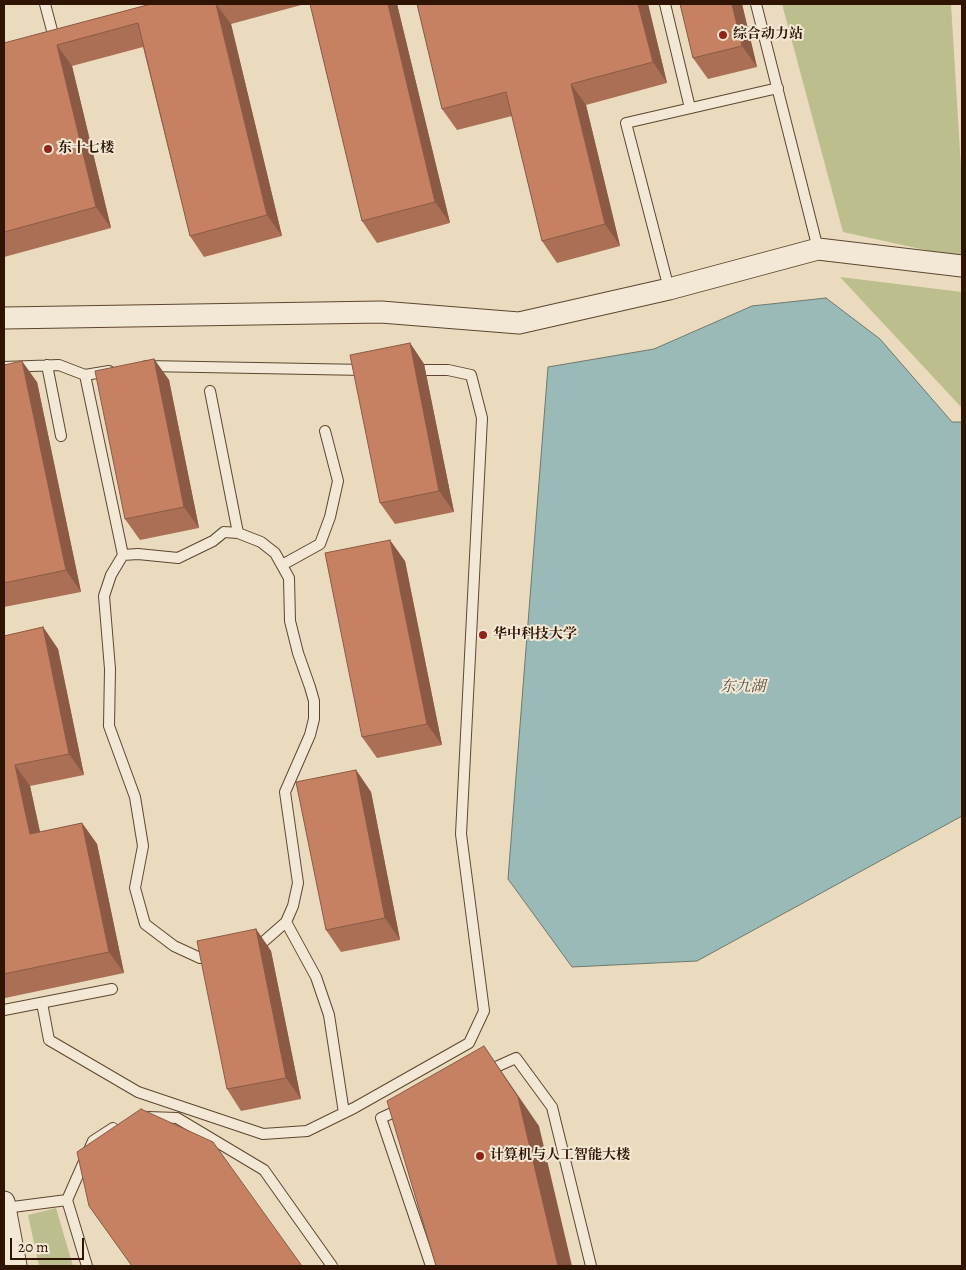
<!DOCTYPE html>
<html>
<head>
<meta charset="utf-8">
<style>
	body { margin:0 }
	#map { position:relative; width:966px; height:1270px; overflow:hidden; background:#ebdbbe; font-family:Alegreya,serif }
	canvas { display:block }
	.frame { position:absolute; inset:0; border:5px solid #2e1401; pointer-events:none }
	.scale { position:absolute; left:10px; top:1238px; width:74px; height:22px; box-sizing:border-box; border:2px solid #2e1401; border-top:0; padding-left:6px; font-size:15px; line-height:18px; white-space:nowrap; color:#2e1401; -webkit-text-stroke:4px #f2e8d5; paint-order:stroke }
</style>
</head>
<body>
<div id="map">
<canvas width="966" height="1270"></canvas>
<div class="frame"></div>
<div class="scale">20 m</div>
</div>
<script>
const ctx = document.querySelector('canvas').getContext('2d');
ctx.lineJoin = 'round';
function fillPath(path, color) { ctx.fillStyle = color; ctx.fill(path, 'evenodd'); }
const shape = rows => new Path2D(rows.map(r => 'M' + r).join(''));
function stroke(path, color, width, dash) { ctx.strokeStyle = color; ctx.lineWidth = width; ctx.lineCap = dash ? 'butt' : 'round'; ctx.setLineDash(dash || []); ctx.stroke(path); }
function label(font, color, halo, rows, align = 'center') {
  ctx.font = font + ' Alegreya,"Noto Serif SC",serif'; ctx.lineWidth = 4; ctx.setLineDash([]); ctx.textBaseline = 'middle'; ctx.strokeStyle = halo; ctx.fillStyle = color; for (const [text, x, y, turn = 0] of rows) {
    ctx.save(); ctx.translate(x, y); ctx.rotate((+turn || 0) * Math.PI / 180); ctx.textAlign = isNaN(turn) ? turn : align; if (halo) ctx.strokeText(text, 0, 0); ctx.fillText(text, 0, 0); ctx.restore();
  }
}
fillPath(shape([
	[782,4,951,4,962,184,962,258,843,232],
	[840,277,962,292,962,408],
	[56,1208,73,1266,39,1266,28,1215]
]), '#bcbe8e');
const water = shape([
	[826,298,880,339,952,422,962,422,962,816,697,961,572,967,508,879,548,367,654,349,752,306,826,298]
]);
fillPath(water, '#99bab6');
stroke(water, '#6e786e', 1);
const lane = shape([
	[45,4,54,38,59,37],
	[665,4,690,108],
	[756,4,818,249],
	[669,289,626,123,778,88],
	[47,365,61,436],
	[146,366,366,370],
	[4,367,59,365,85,375,123,555],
	[85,375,109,371],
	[210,391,238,533],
	[224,532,238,533,261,542,275,553,289,578,290,621,298,653,310,687,314,701,314,719,310,735,285,792,298,883,293,906,286,922,254,950,200,958,174,946,145,924,135,888,143,846,135,797,109,726,110,669,104,596,111,575,123,555,138,554,178,558,213,541,224,532],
	[282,565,320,544,330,517,338,481,325,431],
	[286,922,316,977,329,1015,344,1113],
	[42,1003,49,1040,138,1092,263,1134,307,1131,354,1108,469,1043,484,1011,461,834,482,418,471,375,448,370,413,370],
	[4,1010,112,989],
	[487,1071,516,1058,552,1107,591,1266],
	[403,1108,381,1118,431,1266],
	[147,1117,177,1118,264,1170,332,1266],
	[67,1200,93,1141,113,1128],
	[5,1208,67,1200,87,1266]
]);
const street = shape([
	[4,318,381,312,519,323,669,289,818,249,962,266],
	[4,1202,16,1266]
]);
stroke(lane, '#5d4630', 12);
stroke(street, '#5d4630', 23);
stroke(lane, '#f2e8d5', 10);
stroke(street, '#f2e8d5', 21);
fillPath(shape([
	[151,4,305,4,231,24,282,236,204,257,190,236,143,47,72,66,111,228,4,257,4,43],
	[310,4,397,4,450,223,377,243,362,221],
	[417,4,648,4,667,83,586,105,620,246,557,263,542,241,512,116,457,130,442,109],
	[680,4,742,4,757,67,708,79,693,58],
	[410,343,424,364,454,512,395,524,380,503],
	[154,359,169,380,199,528,140,540,125,519],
	[4,365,37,382,81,592,4,607],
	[405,561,442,745,377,758,362,737],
	[43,627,58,649,84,775,30,786,40,832,82,823,97,844,124,973,5,998,4,997,4,636],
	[356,770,371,792,400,940,341,952,326,930],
	[256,929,271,951,301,1099,241,1111,227,1089],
	[89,1206,302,1266,132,1266]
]), '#aa6f54');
fillPath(shape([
	[216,4,231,24,282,236,267,215],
	[388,4,397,4,450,223,435,202],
	[638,4,648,4,667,83,653,62],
	[732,4,742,4,757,67,742,46],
	[57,45,72,66,111,228,96,207],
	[571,84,586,105,620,246,605,224],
	[410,343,424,364,454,512,439,491],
	[154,359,169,380,199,528,184,507],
	[22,361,37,382,81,592,66,570],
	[390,540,405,561,442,745,427,724],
	[43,627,58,649,84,775,69,754],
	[15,765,30,786,45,855,30,834],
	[356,770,371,792,400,940,385,918],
	[82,823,97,844,124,973,109,952],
	[256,929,271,951,301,1099,286,1078],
	[484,1046,539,1126,572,1266,558,1266]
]), '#8b5a45');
const building = shape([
	[151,4,216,4,267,215,190,236,138,23,57,45,96,207,4,232,4,43,151,4],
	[310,4,388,4,435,202,362,221,310,4],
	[417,4,638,4,653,62,571,84,605,224,542,241,506,92,442,109,417,4],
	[680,4,732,4,742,46,693,58,680,4],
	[410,343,439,491,380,503,350,355,410,343],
	[154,359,184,507,125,519,95,371,154,359],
	[22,361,66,570,4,583,4,365,22,361],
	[390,540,427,724,362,737,325,553,390,540],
	[43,627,69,754,15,765,30,834,82,823,109,952,4,974,4,636,43,627],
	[356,770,385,918,326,930,296,782,356,770],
	[256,929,286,1078,227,1089,197,941,256,929],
	[484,1046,518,1097,558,1266,436,1266,387,1101,484,1046],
	[141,1109,213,1142,302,1266,132,1266,89,1206,77,1152,141,1109]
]);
fillPath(building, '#c68162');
stroke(building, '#8b5a45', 1);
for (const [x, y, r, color] of [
	[723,35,5,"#8f2418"],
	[48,149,5,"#8f2418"],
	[483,635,5,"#8f2418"],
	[480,1156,5,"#8f2418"]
]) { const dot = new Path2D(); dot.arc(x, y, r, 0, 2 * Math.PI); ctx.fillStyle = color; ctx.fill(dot); stroke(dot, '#f2e8d5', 2); }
label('bold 14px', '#2e1401', '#f2e8d5', [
	["综合动力站",733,35],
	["东十七楼",58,149],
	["华中科技大学",493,635],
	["计算机与人工智能大楼",490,1156]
], 'left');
label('italic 15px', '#534e40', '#f2e8d5', [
	["东九湖",743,687]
]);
</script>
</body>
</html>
